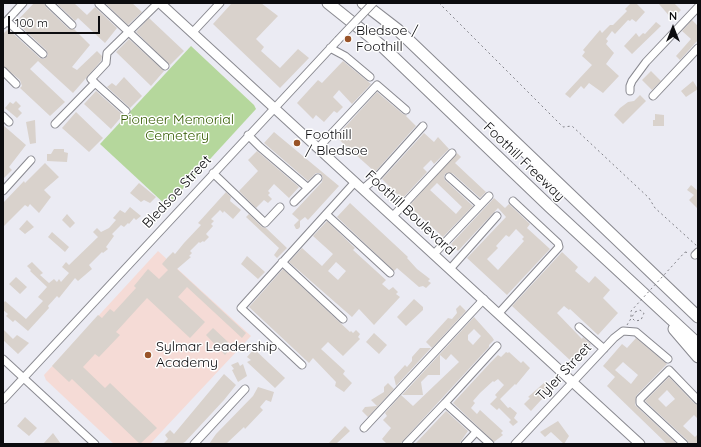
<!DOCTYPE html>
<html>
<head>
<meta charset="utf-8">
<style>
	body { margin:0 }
	#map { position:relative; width:701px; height:447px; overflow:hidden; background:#ebebf3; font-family:Quicksand,sans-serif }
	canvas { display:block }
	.frame { position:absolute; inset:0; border:4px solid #0c0c0f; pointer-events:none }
	.north { position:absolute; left:653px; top:8px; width:40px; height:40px; -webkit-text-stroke:3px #fff; paint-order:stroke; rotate:0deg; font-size:11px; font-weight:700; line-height:16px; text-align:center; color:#0c0c0f }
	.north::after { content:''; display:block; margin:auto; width:14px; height:18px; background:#0c0c0f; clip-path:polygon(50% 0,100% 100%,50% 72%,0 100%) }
	.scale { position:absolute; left:8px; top:16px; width:92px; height:18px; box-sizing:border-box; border:2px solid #0c0c0f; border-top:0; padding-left:5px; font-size:12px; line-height:14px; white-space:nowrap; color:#0c0c0f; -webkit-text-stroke:3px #fff; paint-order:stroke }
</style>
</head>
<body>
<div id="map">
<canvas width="701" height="447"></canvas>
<div class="frame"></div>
<div class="north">N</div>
<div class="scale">100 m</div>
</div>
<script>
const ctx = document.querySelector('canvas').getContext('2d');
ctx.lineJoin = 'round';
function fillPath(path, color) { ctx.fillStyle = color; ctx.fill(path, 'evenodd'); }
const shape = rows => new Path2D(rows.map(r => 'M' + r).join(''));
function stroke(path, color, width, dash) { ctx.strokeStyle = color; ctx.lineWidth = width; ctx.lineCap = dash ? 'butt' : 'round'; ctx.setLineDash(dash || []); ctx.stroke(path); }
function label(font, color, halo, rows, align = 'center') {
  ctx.font = font + ' Quicksand,sans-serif'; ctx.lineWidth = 3; ctx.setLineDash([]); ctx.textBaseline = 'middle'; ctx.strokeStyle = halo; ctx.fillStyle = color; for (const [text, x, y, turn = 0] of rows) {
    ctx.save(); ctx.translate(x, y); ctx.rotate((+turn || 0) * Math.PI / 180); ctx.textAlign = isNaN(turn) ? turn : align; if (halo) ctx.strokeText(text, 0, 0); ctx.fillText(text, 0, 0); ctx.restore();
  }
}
fillPath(shape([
	[158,251,251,336,150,444,114,444,46,380,44,375]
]), '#f5dbd6');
fillPath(shape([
	[191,46,254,105,256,109,167,206,100,144]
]), '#b5d79c');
fillPath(shape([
	[34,3,44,3,46,7,69,29,74,29,90,45,72,67,77,70,97,51,102,56,101,61,73,93,38,61,30,69,65,102,50,116,20,88,22,86,20,80,3,66,3,34,8,29,40,58,44,59,48,55,46,50,16,22],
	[56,3,74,3,87,15,95,7,117,28,105,43,78,18,75,21],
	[105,3,132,3,142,12,128,25],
	[261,3,278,16,256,39,264,47,261,51,280,68,298,49,309,58,280,88,213,24,231,4],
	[631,3,636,3,645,12,636,22,632,19,630,21,628,20,615,34,612,31,606,39,608,41,606,44,614,53,606,64,619,76,603,93,589,83,584,89,581,86,570,98,565,94,592,65,582,56,585,52,583,50,600,30,602,33,610,25,613,25,627,11,625,9],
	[658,3,674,3,681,10,672,19],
	[149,18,184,51,170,65,136,32],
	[692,20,698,26,698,40,680,60,676,56,691,39,682,31],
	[656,22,661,26,632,54,624,46,636,33,639,37,643,33,645,34],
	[129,39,164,71,151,86,116,52],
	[343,61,371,84,352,104,339,90,333,97,343,107,337,113,334,111,324,122,316,115,313,119,297,103,318,80,322,83],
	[651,71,661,81,652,90,642,80],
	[124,77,142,96,130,108,107,87,112,83,116,86],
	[693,81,698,89,686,97,681,91],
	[96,91,123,115,111,129,84,104],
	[377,92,403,114,407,115,406,116,416,126,375,172,336,137],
	[640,95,646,101,623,124,614,115,620,108,628,102,634,101],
	[16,101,21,106,18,109,22,113,17,118,5,108,10,102,13,104],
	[76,112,103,138,89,152,62,128],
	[655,114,664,115,664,126,653,126,653,120,655,120],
	[35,120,36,143,30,144,26,122],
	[3,125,26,145,9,167,12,170,3,179],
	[274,132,339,186,308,220,305,217,300,221,300,227,298,229,296,229,294,225,299,220,292,214,322,182,323,177,320,173,316,173,308,181,264,143],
	[424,133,434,142,438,137,449,149,434,164,431,160,423,168,427,172,402,199,382,179],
	[54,149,64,149,64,152,68,153,67,162,47,161,47,154,51,154],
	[257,151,299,187,289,198,274,184,268,191,270,193,268,195,272,199,268,203,264,200,256,208,239,191,258,171,248,160],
	[457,153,461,157,455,163,486,192,480,198,452,173,446,173,444,176,445,180,473,206,443,237,409,206],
	[437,183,462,207,456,214,430,190],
	[45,163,59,177,44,190,51,197,39,213,30,204,28,207,25,205,3,227,3,203,24,181,25,183],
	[139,183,156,197,150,203,144,200,141,202,130,193],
	[691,185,698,191,698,209,689,200,694,195,687,190],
	[226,192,231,197,230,201,241,210,233,219,224,211,223,213,220,210,211,219,214,221,211,224,213,226,206,234,209,237,204,242,203,241,200,243,199,242,190,251,192,253,189,256,191,257,177,269,246,333,242,338,187,287,178,297,205,322,190,338,147,298,116,332,120,335,99,357,95,354,83,367,105,388,110,383,157,428,140,444,72,379,69,382,52,366,98,315,102,318,110,309,114,312,136,288,134,286,148,269,159,279,168,270,162,264,168,257,173,252,175,254,184,243,201,225,198,223],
	[494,198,505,208,509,204,530,224,527,228,550,249,507,295,467,258,506,217,498,208,458,251,451,244],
	[516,229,524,237,522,239,524,241,498,270,487,259,498,248,496,246,506,235,509,237],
	[350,203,408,257,407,258,417,269,430,279,428,281,431,283,426,288,423,286,419,287,397,268,394,271,337,217],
	[130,207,141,216,136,220,134,218,129,224,128,223,124,227,121,225,112,234,114,236,106,247,108,249,103,253,102,252,89,265,92,269,78,281,75,278,59,298,57,296,48,306,49,308,28,331,15,320,13,322,6,316,8,314,3,310,3,304,5,301,26,319,43,301,38,297,47,287,30,271,31,270,27,266,32,262,43,273,40,275,49,283,54,279,57,282,59,279,61,282,69,273,62,267,66,262,69,265,98,237,93,232,97,228,101,232,109,228,116,220,113,218,120,210,125,213],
	[67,214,75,223,70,228,62,220],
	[249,214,262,227,266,228,287,248,277,258,274,255,279,248,246,217],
	[27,220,34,227,25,234,19,229],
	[327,221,355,248,353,250,386,280,382,284,389,290,393,287,398,292,396,294,400,297,374,325,359,309,352,317,289,262,302,248,322,266,333,254,313,236],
	[336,262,346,271,338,280,328,271],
	[52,232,69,247,65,252,48,237],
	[562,252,578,267,575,271,589,283,595,276,610,290,603,298,618,313,598,335,570,309,569,310,564,306,557,313,582,339,583,337,591,344,572,362,512,306],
	[247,256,265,272,258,279,241,264],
	[283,269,350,332,351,331,353,333,356,330,360,334,358,337,360,339,343,356,328,342,321,349,345,371,343,374,352,383,344,392,335,386,336,382,313,358,309,363,249,307],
	[16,277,27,287,20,294,9,284],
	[414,299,423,307,423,310,406,326,397,317],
	[460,305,466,311,432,348,426,342,448,318,452,319,457,313,456,309],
	[474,317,492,337,494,340,489,345,489,347,400,444,387,444,382,439,391,428,383,420,387,416,385,413,401,395,413,406,459,362,451,354,446,360,440,355,440,375,428,375,421,382,423,395,402,395],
	[474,329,481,336,473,345,468,340,468,335],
	[213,328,228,342,231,348,225,355,206,335],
	[3,329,13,339,17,335,29,343,18,354,3,340],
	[374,333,387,345,379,354,366,342],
	[636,338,667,364,636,396,635,405,677,444,667,444,607,386,615,377,603,366,622,344,627,348],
	[623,362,638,375,631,384,615,370],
	[420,348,431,348,396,386,394,377,405,365,407,367,412,361,412,357],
	[254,349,285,378,275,388,247,362,251,360,247,357],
	[506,352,508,353,509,352,521,363,523,361,530,368,516,385,515,384,500,399,508,408,510,407,517,413,514,418,518,422,513,426,509,422,511,420,499,408,497,410,490,404,497,397,495,395,504,385,498,379,494,382,493,381,480,393,473,401,475,403,471,408,477,414,480,410,503,431,501,433,503,435,494,442,453,403,491,362,498,355,501,357],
	[238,362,240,366,243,364,247,376,238,382,232,370,234,369,231,365],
	[224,374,236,385,224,400,185,442,181,444,163,444,168,439,165,435,170,430,174,434],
	[669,377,694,403,698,405,698,419,694,415,683,426,695,437,698,434,698,444,689,444,687,440,645,401],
	[667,390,675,399,666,407,658,399],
	[545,382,552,388,531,411,524,404,530,398,528,397],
	[388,383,394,389,368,417,362,411,365,407,377,406,371,400,384,392,384,387],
	[258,387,274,392,271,402,266,400,260,407,263,410,245,429,244,427,226,444,209,444,216,434,253,396],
	[446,411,468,431,459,444,415,444],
	[25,417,37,428,29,436,17,426],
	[558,421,569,436,564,444,551,432,545,437,540,432],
	[345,426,350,431,336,444,328,444],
	[53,433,61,444,43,444]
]), '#d9d2cc');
const minor = shape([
	[49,3,72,25],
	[99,4,165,66],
	[7,21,43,54],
	[3,25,23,3],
	[192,33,220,3],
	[330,48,345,56,370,77],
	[3,71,16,84],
	[95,83,126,111],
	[630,91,630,86,632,81,646,62,698,7],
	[653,96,698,48],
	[3,116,9,122],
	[55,124,95,83,91,79,106,63,107,53,158,3],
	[248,135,260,147,308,188,318,178],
	[318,148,377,85,406,110],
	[213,173,265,223,280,207],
	[449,177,480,205],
	[363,189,378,176,423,126],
	[3,191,31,160],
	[294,202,308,188],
	[326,214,390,273],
	[393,216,452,153],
	[434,254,489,196],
	[695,255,698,252],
	[282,262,343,319],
	[450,269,497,216],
	[499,313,559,247,558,243,513,201],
	[579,327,604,349],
	[3,359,95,444],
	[302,365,241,308,355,182],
	[3,400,338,40],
	[364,428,484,299],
	[194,444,245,389],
	[406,444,445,403],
	[465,444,476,432],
	[490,444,445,403,497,346],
	[515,444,614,338,623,331,636,332,668,359],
	[684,444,640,403,640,399,669,370,698,400]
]);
const major = shape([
	[160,3,640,444]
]);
const highway = shape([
	[328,3,383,47,550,207,698,344],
	[363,3,398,30,698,317],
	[674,329,698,357]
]);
stroke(minor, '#898990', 9);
stroke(major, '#898990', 11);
stroke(highway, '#898990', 13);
stroke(shape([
	[439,3,563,127,572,126,649,198,655,208,697,246],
	[685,252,689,253],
	[627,325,635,312]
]), '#828288', 1, [2, 3]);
stroke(minor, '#fff', 7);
stroke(major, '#fff', 9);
stroke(highway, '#fff', 11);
const minorBridge = shape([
	[338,40,373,3]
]);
stroke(minorBridge, '#898990', 9, []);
stroke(shape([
	[635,312,640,310,644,313,641,320,635,321,631,317,631,311,685,252]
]), '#828288', 1, [2, 3]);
stroke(minorBridge, '#fff', 7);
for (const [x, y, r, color] of [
	[348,39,4,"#995328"],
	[297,143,4,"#995328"],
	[148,355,4,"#995328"]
]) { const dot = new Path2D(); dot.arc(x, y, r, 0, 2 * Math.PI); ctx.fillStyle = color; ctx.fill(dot); stroke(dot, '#fff', 1.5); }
label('14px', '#0c0c0f', '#fff', [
	["Bledsoe /",356,31],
	["Foothill",356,47],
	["Foothill",305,135],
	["/ Bledsoe",305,151],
	["Sylmar Leadership",156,347],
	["Academy",156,363]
], 'left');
label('14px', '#345b00', '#fff', [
	["Pioneer Memorial",177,120],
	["Cemetery",177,136]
]);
label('14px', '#0c0c0f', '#fff', [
	["Foothill Freeway",524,162,44],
	["Bledsoe Street",177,192,-47],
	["Foothill Boulevard",410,213,43],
	["Tyler Street",564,372,-47]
]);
</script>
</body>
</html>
